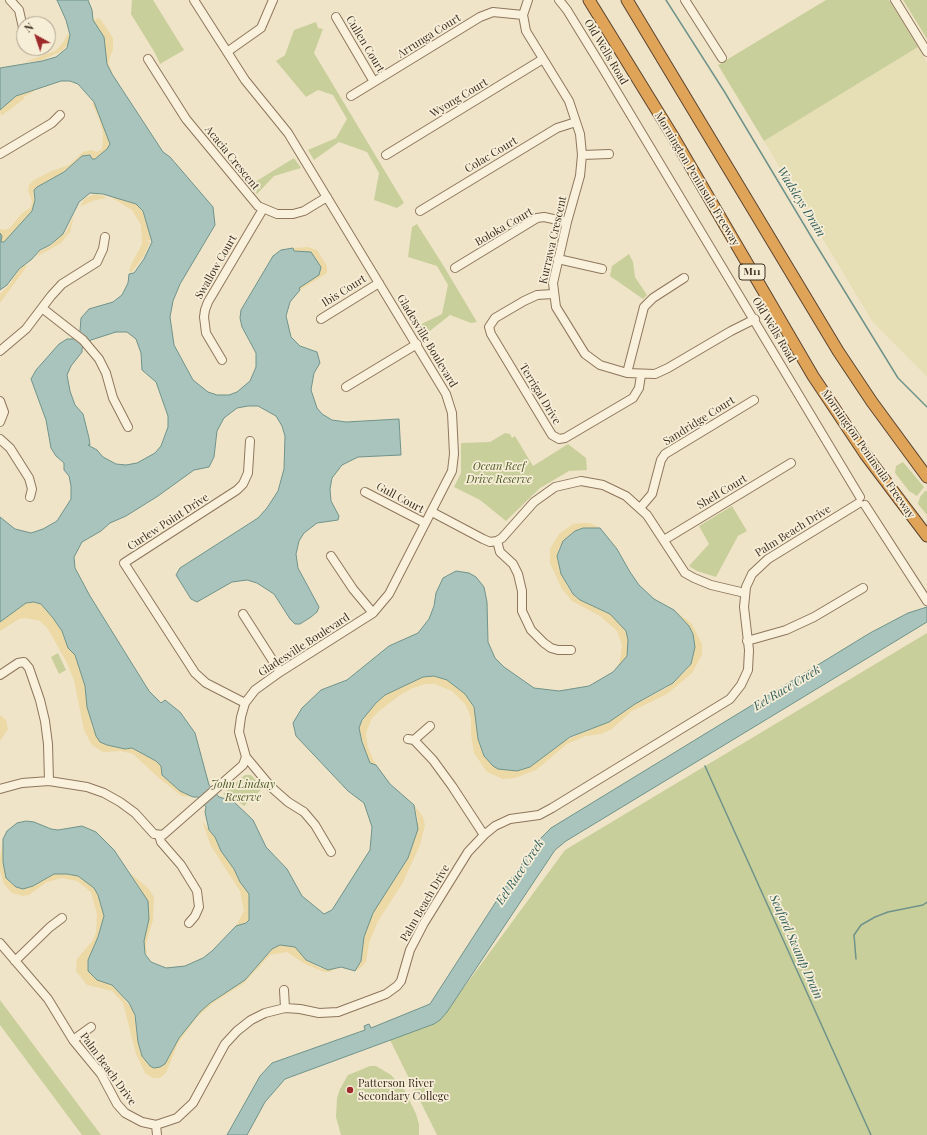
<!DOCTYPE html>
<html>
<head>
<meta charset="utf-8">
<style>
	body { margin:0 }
	#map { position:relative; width:927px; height:1135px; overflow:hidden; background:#f0e4c8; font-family:"Playfair Display",serif }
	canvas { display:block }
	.north { position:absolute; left:16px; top:16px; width:40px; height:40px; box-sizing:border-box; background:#f7eed8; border:1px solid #ada18e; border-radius:50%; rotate:320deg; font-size:11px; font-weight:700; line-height:16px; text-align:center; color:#3d2e20 }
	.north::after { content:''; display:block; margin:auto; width:14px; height:18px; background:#9e2a2b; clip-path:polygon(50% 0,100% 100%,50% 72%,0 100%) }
</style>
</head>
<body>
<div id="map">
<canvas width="927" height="1135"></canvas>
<div class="north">N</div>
</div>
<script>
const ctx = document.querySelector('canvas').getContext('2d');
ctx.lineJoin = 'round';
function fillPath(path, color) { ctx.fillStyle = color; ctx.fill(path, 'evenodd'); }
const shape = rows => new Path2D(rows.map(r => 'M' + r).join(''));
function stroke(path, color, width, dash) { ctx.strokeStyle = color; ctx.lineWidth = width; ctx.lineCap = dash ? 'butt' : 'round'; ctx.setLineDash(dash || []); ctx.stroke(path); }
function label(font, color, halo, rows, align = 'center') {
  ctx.font = font + ' "Playfair Display",serif'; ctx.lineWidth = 3.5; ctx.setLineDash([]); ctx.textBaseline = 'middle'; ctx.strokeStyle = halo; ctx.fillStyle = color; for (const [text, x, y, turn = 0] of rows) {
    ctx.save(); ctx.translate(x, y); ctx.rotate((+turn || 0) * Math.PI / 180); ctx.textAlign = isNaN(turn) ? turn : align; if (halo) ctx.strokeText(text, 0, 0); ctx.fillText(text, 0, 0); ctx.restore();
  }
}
fillPath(shape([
	[918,47,927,62,927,377,872,321,764,141]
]), '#e6deb5');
fillPath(shape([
	[132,0,153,0,184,50,160,64,155,53,131,14],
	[826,0,889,0,918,47,764,141,718,65],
	[903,0,927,0,927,39],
	[316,22,318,28,323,29,314,53,404,203,397,208,374,200,379,173,367,152,339,142,314,160,308,150,336,138,347,119,333,95,318,90,306,97,276,61,285,55,294,30],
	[294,158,301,168,274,176,257,194,250,185],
	[417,224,443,265,477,322,471,323,450,315,421,338,415,327,442,314,448,285,437,266,408,257,412,227],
	[629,254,633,262,635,277,647,295,643,299,610,276,612,266],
	[505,433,510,434,512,438,515,436,533,466,568,444,586,458,587,470,569,471,540,488,506,521,480,500,454,487,461,473,461,443,490,442],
	[903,462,924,487,917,496,909,491,895,473,896,466],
	[925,491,927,491,927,515,918,504,920,497],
	[732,506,747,531,738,536,716,577,697,571,689,566,709,544,699,526],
	[927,633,927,1135,437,1135,390,1040,434,1024,440,1020,565,850],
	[58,653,66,670,59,674,51,657],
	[245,775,251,775,263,788,244,806,233,798,223,794],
	[0,1000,101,1135,82,1135,0,1025],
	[370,1066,376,1066,391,1075,405,1091,416,1114,419,1124,419,1135,341,1135,336,1117,337,1098,340,1089,348,1075]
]), '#c9cf9b');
fillPath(shape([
	[93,17,95,20,98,18,101,20,113,38,113,49,108,63,114,76,107,64,98,29,93,20],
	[68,34,70,36,69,43,62,51,42,60,25,62,55,51,62,44],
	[36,90,24,97,24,99,1,116,0,110,9,100,16,96],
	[94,102,109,140,109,147,95,159,92,159,91,155,86,155,79,158,65,172,36,188,33,194,35,202,32,211,9,237,4,242,1,242,0,229,4,230,10,228,21,214,31,207,32,201,28,190,29,185,34,180,52,171,69,165,83,152,91,150,97,152,102,149,103,133,99,119,92,103],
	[95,194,104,196,106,198,92,201,80,207,85,198],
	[107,195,136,204,143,211,147,223,151,240,146,241,150,242,144,256,131,273,129,271,131,265,142,244,141,225,132,210],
	[74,216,70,232,61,243,38,256,39,252,51,246,60,235,65,234],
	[308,247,317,250,327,266,327,273,300,290,293,248],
	[25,265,27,266,0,303,0,294,9,285,18,271],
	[581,523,590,523,600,528,597,530,583,528,569,536,559,548,557,557,558,563,567,586,573,594,580,600,610,614,626,631,628,640,627,656,617,667,620,660,622,645,617,631,600,616,572,601,562,589,550,563,550,549,559,534,573,524],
	[34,602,41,604,53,618,62,631,68,648,75,655,85,686,92,727,107,745,125,749,132,748,156,761,161,766,162,775,184,793,193,797,182,796,160,779,133,754,121,751,103,752,92,745,84,730,74,680,67,663,48,629,40,621,26,618,19,619,0,631,0,622,26,603],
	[674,610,692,624,702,644,702,655,692,673,667,694,632,711,612,729,601,734,586,736,567,744,536,770,515,778,503,779,487,772,474,753,471,734,471,717,465,704,452,691,435,684,425,684,413,688,400,695,379,711,372,718,366,733,368,748,376,765,373,766,370,763,365,755,359,728,368,712,385,695,410,682,423,677,434,676,447,680,465,694,470,701,476,714,478,739,484,756,509,771,530,767,562,742,617,717,635,704,665,689,685,672,691,664,695,647,693,634,689,626],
	[0,715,6,720,8,729,0,741],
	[414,805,423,817,425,825,420,845,402,884,378,921,369,943,366,962,359,969,355,971,361,961,364,937,373,913,418,820],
	[202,821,215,837,221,851,235,869,240,882,249,894,249,920,240,926,236,926,244,911,240,891,211,846],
	[3,839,33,886,54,874,67,874,78,876,94,888,98,894,104,916,98,937,88,960,87,967,88,971,97,980,112,985,133,1010,140,1051,150,1066,154,1068,168,1059,179,1038,200,1012,210,1003,245,980,272,949,280,945,288,945,295,947,306,960,320,968,328,970,337,968,330,972,324,972,305,964,287,952,270,955,244,983,213,1003,197,1017,178,1043,166,1073,160,1078,153,1078,145,1073,136,1054,123,1003,112,991,87,985,76,971,77,959,93,940,96,932,97,914,91,892,77,881,62,878,47,882,29,895,23,896,12,893,4,884,0,871,0,857],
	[130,873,148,888,154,897,153,920,146,944,147,956,144,947,142,891]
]), '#ecd9a5');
const water = shape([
	[57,0,88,0,92,10,93,20,104,37,107,64,112,74,163,152,170,157,213,207,215,225,180,284,173,301,170,317,174,345,193,380,208,392,217,395,229,395,237,392,250,381,256,367,256,353,242,327,240,318,241,310,273,256,281,250,293,248,294,251,311,252,321,267,319,275,299,288,300,290,290,302,286,316,291,337,300,346,317,352,320,363,314,373,311,390,317,408,322,414,332,420,346,422,399,419,401,455,358,457,342,465,332,478,330,489,331,501,339,516,338,520,317,523,304,533,299,541,296,554,298,568,319,607,317,612,311,617,300,624,295,624,290,619,274,594,257,583,247,580,232,582,197,602,191,599,176,575,180,568,258,518,267,508,278,491,284,469,285,436,282,426,276,416,258,406,248,406,237,408,224,418,217,431,214,457,209,467,194,470,158,496,126,516,110,523,101,531,82,542,74,557,75,568,90,596,149,691,161,703,165,700,180,712,195,733,209,785,219,797,233,801,253,820,266,847,287,869,302,896,324,914,332,910,370,850,372,827,364,803,348,791,296,736,293,723,302,708,321,690,347,680,389,646,418,633,429,619,434,606,436,593,443,578,456,571,469,573,476,577,484,587,487,602,488,642,495,658,504,667,534,688,559,691,589,686,613,672,627,656,628,640,626,631,610,614,580,600,573,594,561,574,557,556,563,541,575,531,583,528,600,528,617,549,630,572,639,585,654,599,674,610,689,626,693,634,695,647,691,664,673,683,635,704,609,722,570,737,530,767,517,771,498,769,493,766,484,756,478,739,474,707,465,694,447,680,434,676,423,677,385,695,376,703,362,720,359,728,362,742,370,763,376,765,390,784,414,805,418,829,408,858,373,913,364,937,361,961,355,971,341,967,328,970,306,960,295,947,280,945,272,949,245,980,210,1003,200,1012,179,1038,165,1064,160,1067,154,1068,150,1066,142,1056,138,1042,135,1015,129,1003,112,985,97,980,88,971,88,960,98,937,104,916,98,895,94,888,78,876,67,874,54,874,33,886,23,889,16,887,6,878,3,862,3,839,7,831,17,823,26,821,34,822,51,829,58,830,82,826,96,832,114,850,148,901,149,919,144,941,145,954,151,962,166,968,185,966,203,958,212,951,236,926,246,923,249,920,249,894,240,882,234,869,221,851,215,837,209,830,205,812,206,807,198,797,193,797,180,791,162,775,161,766,156,761,132,748,125,749,107,745,100,742,96,736,87,707,85,686,75,655,68,648,62,631,53,618,41,604,34,602,26,603,0,622,0,517,15,529,31,533,43,529,57,521,71,499,71,486,69,476,64,470,64,463,56,456,51,448,46,420,31,379,36,370,59,344,67,339,74,339,80,331,81,318,89,309,113,302,122,295,128,283,129,274,134,273,144,259,152,242,143,211,136,204,103,194,90,193,79,202,63,234,50,245,40,250,32,259,19,269,7,285,0,290,0,233,2,236,1,242,4,242,32,211,35,200,34,190,37,187,64,172,82,156,90,155,92,159,95,159,107,149,110,144,94,102,78,84,70,81,61,81,16,96,0,110,0,68,42,61,56,57,67,48,70,35,66,20,57,0],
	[116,332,127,332,136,339,141,353,142,370,156,382,168,416,168,427,161,446,155,453,137,463,126,465,116,464,103,457,97,450,88,445,90,445,89,438,83,414,75,405,70,391,67,375,71,366,82,352,82,348,91,340,116,332],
	[927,607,927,622,566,841,555,850,447,1012,440,1020,434,1024,285,1079,265,1102,247,1135,227,1135,260,1076,272,1063,365,1030,364,1026,369,1024,371,1028,430,1004,510,880,541,838,551,828,870,633,908,613,927,607]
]);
fillPath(water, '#a9c4bc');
stroke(water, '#6f938a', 1);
stroke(shape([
	[666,0,724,91,815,243,898,378,927,407],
	[705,766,871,1135],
	[856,959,854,935,861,925,875,917,888,912,923,905,927,902]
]), '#6f938a', 1.5);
const minor = shape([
	[10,0,19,10,23,28],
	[194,0,245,80,288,133,446,394,452,413,454,454,452,471,389,594,373,613,280,672,255,690,245,703,241,717,239,732,246,757,271,787,288,802,304,812,315,825,331,852],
	[528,0,523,15,526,31,569,101,580,134,582,155,580,176,567,222,553,283,556,307,585,354,600,365,627,373,655,374,668,368,731,331,755,319],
	[559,0,567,10,602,67,860,497],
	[685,0,722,58],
	[895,0,927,52],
	[336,17,374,82],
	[227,52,261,28,273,0],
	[148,59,186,119,258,206,277,214,293,214,304,211,327,197],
	[351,96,480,17,493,12,523,15],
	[0,154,52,123,60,115],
	[386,155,543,59],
	[582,155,609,154],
	[420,211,557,128,576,122],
	[558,259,602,269],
	[455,268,537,218,544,217,567,222],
	[553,294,537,295,524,301,495,318,489,327,491,334,552,435,559,439,565,438,633,398,639,388,641,375],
	[42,308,83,340,99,359,106,373,113,398,128,427],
	[321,319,379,283],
	[0,351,26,329,51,296,62,284,97,262,103,249,105,237],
	[222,360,206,333,204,317,205,310,208,302,263,209],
	[627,373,644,307,653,298,684,278],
	[346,387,417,344],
	[0,401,4,412,0,422],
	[0,439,10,448,29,478,32,489,30,497],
	[365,492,425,523],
	[865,505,927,601],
	[640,508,652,494,661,460,665,454,754,400],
	[432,512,483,539,490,542,497,541,502,538,534,502,555,487,581,481,603,485,626,496,647,515,685,573,694,578,711,585,745,593],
	[664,540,791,463],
	[497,541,500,552,513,564,518,574,522,591,522,611,531,630,544,643,551,648,558,650,571,650],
	[331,556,353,589,373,613],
	[243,614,280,672],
	[747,641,786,630,814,617,863,588],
	[0,675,18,663,24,662,29,668,40,700,45,721,48,744,49,781],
	[245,703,206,683,195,673,124,563,237,490,243,484,248,473,250,441],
	[408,739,414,740,433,760,452,786,484,835],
	[414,740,430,726],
	[0,789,22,783,49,781,87,787,104,793,120,802,135,813,154,834,163,835,243,765,246,757],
	[159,835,161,842,181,865,197,891,199,907,195,916,189,923],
	[0,943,48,999,73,1040,101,1074,117,1104,125,1113,142,1122,156,1125,177,1118,193,1103,225,1044,237,1031,251,1020,265,1013,285,1008,300,1009,319,1013,338,1012,386,994,397,986,401,981,410,950,424,923,468,852,484,835,495,826,510,819,539,815,552,808,730,699,741,685,748,670,749,650,744,607,746,587,752,574,768,559,859,503],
	[15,961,50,927,62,918],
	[284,990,285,1008],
	[73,1040,91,1027],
	[156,1125,157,1135]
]);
const highway = shape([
	[589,0,674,138,813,376,865,454,927,536],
	[627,0,838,351,872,402,927,477]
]);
stroke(minor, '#8d765c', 10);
stroke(highway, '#5b4430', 13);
stroke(minor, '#faf1dc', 8);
stroke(highway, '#e0a458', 11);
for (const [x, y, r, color] of [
	[350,1090,4,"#9e2a2b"]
]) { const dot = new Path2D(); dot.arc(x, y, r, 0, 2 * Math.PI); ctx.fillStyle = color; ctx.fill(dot); stroke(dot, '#f7eed8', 1.5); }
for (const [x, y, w] of [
	[752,272,26]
]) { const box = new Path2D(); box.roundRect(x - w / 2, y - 8, w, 16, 3); ctx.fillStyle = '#f7eed8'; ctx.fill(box); stroke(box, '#3d2e20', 1); }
label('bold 10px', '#3d2e20', null, [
	["M11",752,272]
]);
label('11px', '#3d2e20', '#f7eed8', [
	["Arrunga Court",429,36,-32],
	["Cullen Court",365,44,59],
	["Old Wells Road",606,52,59],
	["Wyong Court",459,98,-31],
	["Colac Court",491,155,-31],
	["Acacia Crescent",232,158,51],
	["Mornington Peninsula Freeway",697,179,59],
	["Boloka Court",504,227,-30],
	["Kurrawa Crescent",553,240,-77],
	["Swallow Court",216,267,-60],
	["Ibis Court",344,291,-32],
	["Old Wells Road",774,330,59],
	["Gladesville Boulevard",427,341,59],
	["Terrigal Drive",540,394,59],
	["Sandridge Court",699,421,-32],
	["Mornington Peninsula Freeway",868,454,55],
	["Shell Court",722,492,-31],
	["Gull Court",400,498,28],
	["Curlew Point Drive",168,522,-33],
	["Palm Beach Drive",793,531,-32],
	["Gladesville Boulevard",304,645,-33],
	["Palm Beach Drive",425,903,-60],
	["Palm Beach Drive",108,1069,54]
]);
label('italic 11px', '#4d5a26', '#f7eed8', [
	["Ocean Reef",499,467],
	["Drive Reserve",499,480],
	["John Lindsay",243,785],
	["Reserve",243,798]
]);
label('11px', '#3d2e20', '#f7eed8', [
	["Patterson River",358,1084],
	["Secondary College",358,1097]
], 'left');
label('italic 12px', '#2f5d5a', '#f7eed8', [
	["Wadsleys Drain",801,202,58],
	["Eel Race Creek",787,688,-31],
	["Eel Race Creek",520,872,-56],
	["Seaford Swamp Drain",796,947,66]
]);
</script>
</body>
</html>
